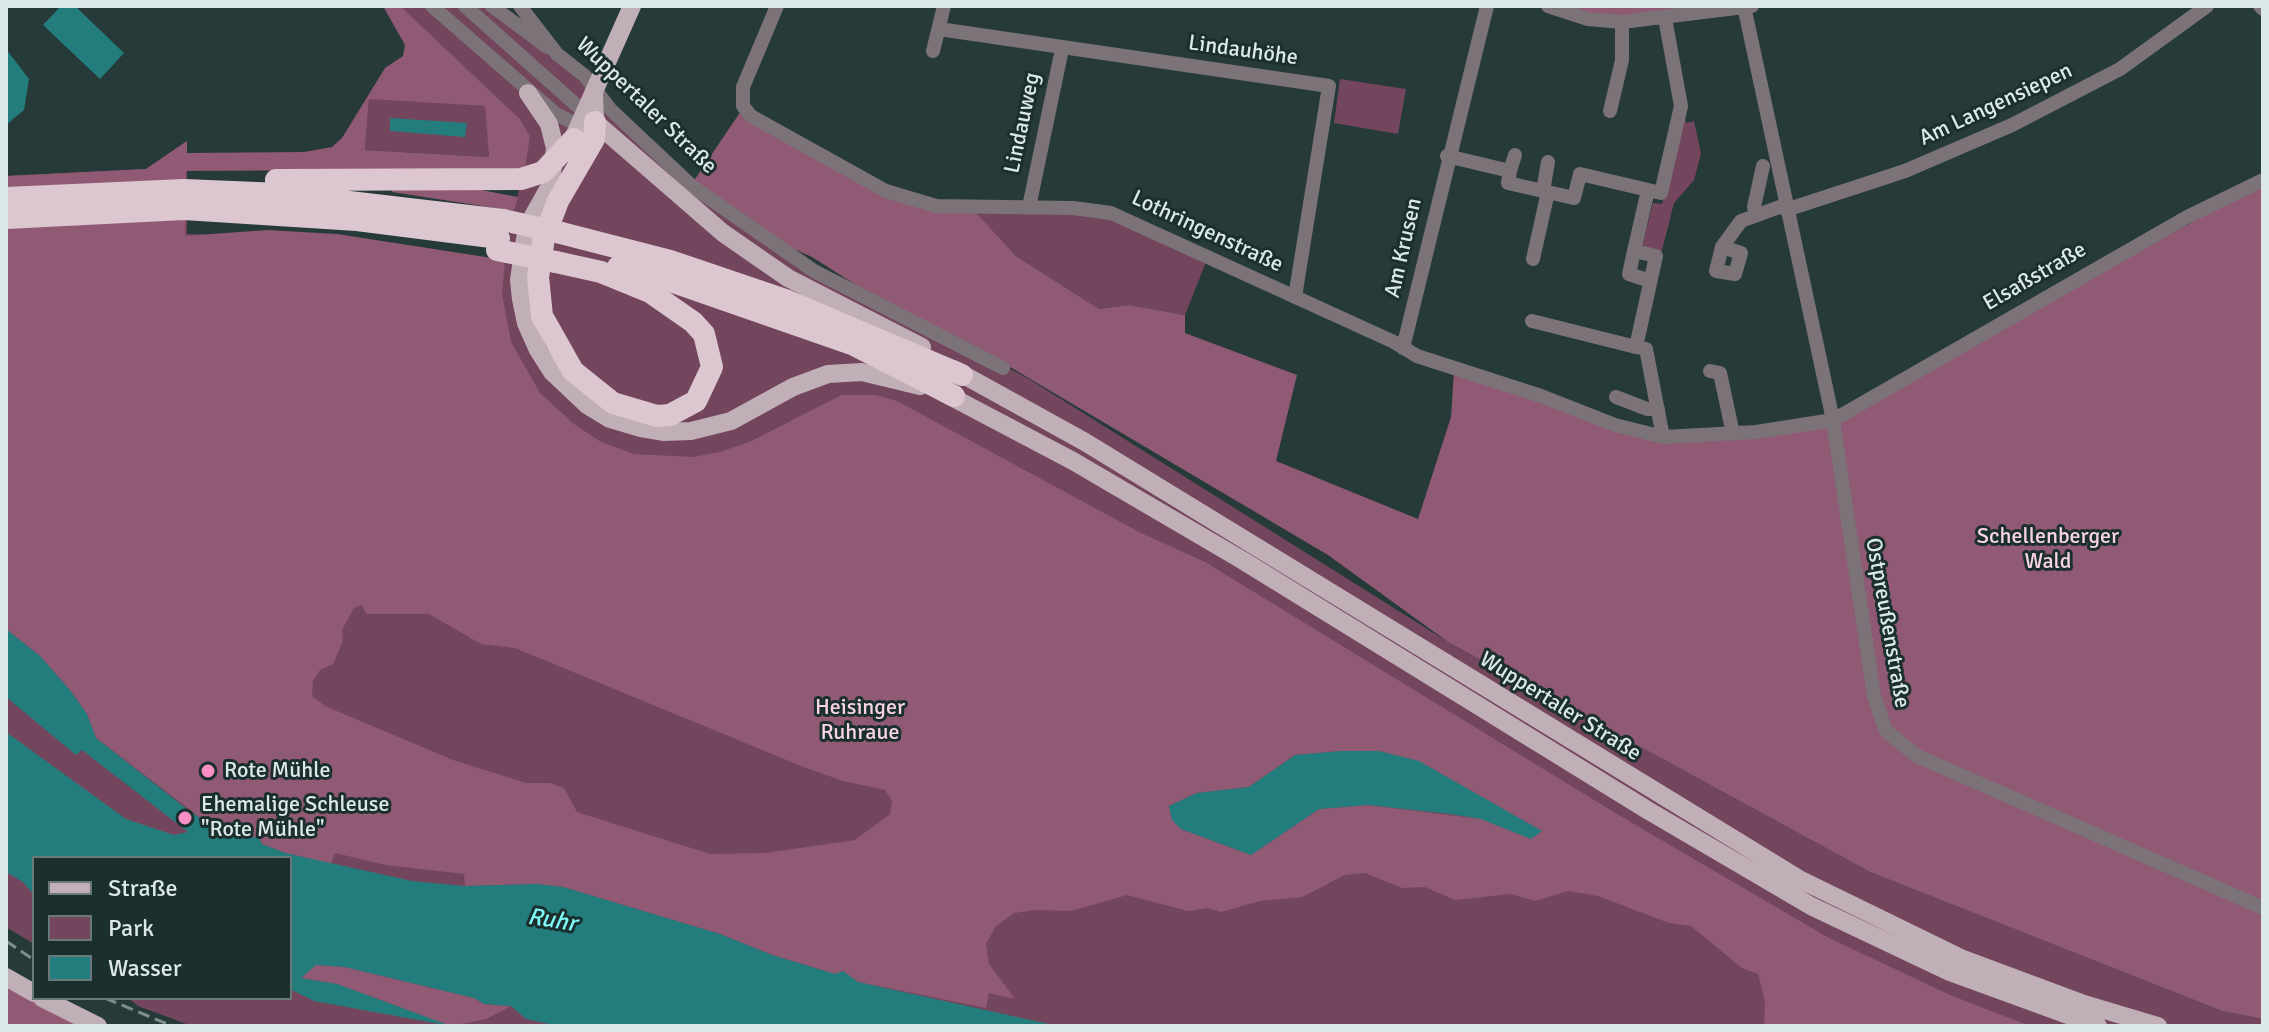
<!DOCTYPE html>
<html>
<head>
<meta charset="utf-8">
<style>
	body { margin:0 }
	#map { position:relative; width:2269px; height:1032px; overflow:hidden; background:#253a39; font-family:Signika,sans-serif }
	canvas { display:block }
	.frame { position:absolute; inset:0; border:8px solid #dde9e9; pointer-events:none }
	.legend { position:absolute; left:32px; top:856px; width:260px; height:144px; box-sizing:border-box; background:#1b2f2f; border:2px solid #697979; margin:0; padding:10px 14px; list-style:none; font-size:24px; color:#dde9e9 }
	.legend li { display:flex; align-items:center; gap:16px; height:40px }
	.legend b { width:40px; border:2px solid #697979 }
</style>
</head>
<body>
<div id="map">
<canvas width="2269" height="1032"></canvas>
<div class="frame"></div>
<ul class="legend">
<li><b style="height:10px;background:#c1afb7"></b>Straße</li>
<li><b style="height:22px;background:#74465d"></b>Park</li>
<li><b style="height:22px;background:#237d7c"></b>Wasser</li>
</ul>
</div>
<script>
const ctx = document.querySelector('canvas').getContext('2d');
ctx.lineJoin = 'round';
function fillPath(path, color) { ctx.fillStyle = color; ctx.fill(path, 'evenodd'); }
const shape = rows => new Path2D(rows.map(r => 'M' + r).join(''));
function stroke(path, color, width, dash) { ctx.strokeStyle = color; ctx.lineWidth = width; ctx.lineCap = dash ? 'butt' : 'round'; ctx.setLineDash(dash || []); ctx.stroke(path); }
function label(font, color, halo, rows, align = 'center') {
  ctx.font = font + ' Signika,sans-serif'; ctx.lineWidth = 6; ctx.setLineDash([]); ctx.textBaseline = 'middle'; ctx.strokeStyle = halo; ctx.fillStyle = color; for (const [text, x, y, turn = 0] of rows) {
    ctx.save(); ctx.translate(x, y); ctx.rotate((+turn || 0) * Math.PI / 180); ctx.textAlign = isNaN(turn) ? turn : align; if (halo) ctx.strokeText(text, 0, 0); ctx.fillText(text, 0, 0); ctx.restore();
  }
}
fillPath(shape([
	[399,6,499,6,750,231,1029,379,1448,642,1870,872,2222,1011,2263,1019,2263,1026,192,1026,138,1006,128,998,290,998,290,858,34,858,34,944,6,927,6,176,146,169,187,141,187,234,263,236,503,265,530,136,520,119],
	[1340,79,1406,89,1398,134,1334,123],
	[369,98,486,106,489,157,365,150],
	[1684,115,1686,123,1694,121,1701,154,1694,180,1674,203,1661,254,1641,250,1653,203,1662,204],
	[972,208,1109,216,1208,257,1185,315,1129,305,1099,309,1016,256]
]), '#74465d');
fillPath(shape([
	[383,6,400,6,520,119,530,136,525,169,186,171,185,236,267,230,337,234,505,260,502,294,511,342,540,393,574,424,601,442,634,454,693,457,720,452,749,442,842,395,876,395,897,401,1141,533,1205,562,1617,814,1829,938,1950,995,2030,1026,1764,1026,1765,1001,1758,974,1742,968,1691,926,1669,923,1598,896,1568,891,1535,901,1511,894,1455,900,1425,887,1402,888,1365,873,1345,875,1302,897,1260,901,1221,912,1207,908,1188,911,1127,895,1071,911,1037,910,1014,913,996,926,986,944,989,964,1015,999,989,993,986,1008,858,982,843,972,835,974,772,955,720,934,563,887,537,884,465,886,464,874,386,865,335,853,331,864,285,853,262,844,258,837,243,838,210,825,95,737,87,714,69,689,40,656,6,629,6,176,146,169,187,141,187,153,304,152,332,147,342,138,385,68,403,56,405,45],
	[369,99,485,106,489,157,365,150],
	[362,605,366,614,429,614,481,644,515,648,801,766,843,781,885,790,892,801,890,814,855,840,765,853,710,854,577,812,564,788,550,783,526,783,453,760,325,706,312,696,313,681,320,670,333,664,343,641,342,630,354,608],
	[1341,751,1379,751,1531,839,1481,819,1368,805,1319,809,1251,855,1181,829,1169,806,1197,793,1249,787,1295,755],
	[1558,6,1721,6,1605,17],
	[743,108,900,199,972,208,1016,256,1099,309,1129,305,1185,315,1185,333,1297,375,1276,461,1418,519,1451,417,1454,371,1644,436,1796,430,1940,362,2263,183,2263,1019,2222,1011,1870,872,1448,642,1328,555,1010,367,856,285,812,257,771,239,693,182],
	[394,187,481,190,518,197,514,211,392,192],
	[315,965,345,967,474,998,484,1004,511,1006,486,1019,451,1026,337,984,301,978],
	[6,979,93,1026,6,1026]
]), '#905974');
fillPath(shape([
	[61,6,75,6,124,53,100,79,43,25],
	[6,49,29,79,24,110,6,125],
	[390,118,467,123,465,137,390,131],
	[6,629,40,656,69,689,87,714,96,738,187,809,210,825,243,838,258,837,262,844,285,853,412,881,464,886,537,884,563,887,720,934,772,955,835,974,843,971,858,982,1058,1026,559,1026,526,1019,511,1006,484,1004,474,998,345,967,316,965,301,978,337,984,451,1026,314,1001,290,989,290,858,34,858,34,895,23,882,6,872,6,732,126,819,174,835,188,832,82,750,76,755,6,697],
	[1341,751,1379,751,1419,761,1542,831,1531,839,1481,819,1450,814,1368,805,1319,809,1251,855,1181,829,1172,820,1169,806,1197,793,1249,787,1295,755]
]), '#237d7c');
stroke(shape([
	[432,6,556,114,572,122,590,122],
	[465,6,592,119],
	[492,6,547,47],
	[520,6,557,54,585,76,610,109,693,187,814,271,1003,368],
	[777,6,743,87,743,106,751,116,886,191,936,206,1073,208,1111,213,1394,342,1417,356,1541,396,1615,425,1663,437,1756,432,1833,420,2187,217,2263,180],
	[1548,6,1588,19,1622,22,1752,6],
	[1744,6,1833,420,1874,696,1886,731,1917,756,2263,908],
	[2260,6,2263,9],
	[939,29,1329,86,1295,297],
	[933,51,944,6],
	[1610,111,1622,60,1622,22],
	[1447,156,1510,171,1508,183,1574,198,1580,174,1661,193,1681,106,1665,18],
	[1510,171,1515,155],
	[1648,190,1634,251,1656,256,1636,347,1646,349,1663,437],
	[1543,191,1548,162],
	[1029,207,1062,49],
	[1786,210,1905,171,2012,125,2120,69,2207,6],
	[1757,215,1754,207,1763,166],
	[1722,247,1741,253,1735,274,1716,271,1722,247,1741,221,1785,205],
	[1634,251,1629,274,1650,281],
	[1533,259,1548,192],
	[1532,321,1636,347],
	[1403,348,1487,6],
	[1710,371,1720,373,1733,434],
	[1616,397,1647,409,1658,409]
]), '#7b7377', 14);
stroke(shape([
	[594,92,595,122,723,233,788,278,922,347],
	[528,93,549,124,555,148,551,184,532,218,525,239,519,280,521,299,526,323,538,350,552,372,587,405,610,419,640,428,663,432,691,431,731,421,793,387,828,374,862,372,920,386],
	[568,150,632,6],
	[953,369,1085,442,1799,879,1963,959,2081,1003,2158,1026],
	[944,393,1073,461,1242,560,1649,811,1811,906,1950,972,2098,1026],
	[6,977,34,993],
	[42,998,98,1026]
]), '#c1afb7', 18);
stroke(shape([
	[276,180,521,179,543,172,574,139],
	[6,198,184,190,281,194,503,220],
	[6,218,184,209,357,220,499,238],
	[561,233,670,261,788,301,962,375],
	[556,262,601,272,650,292,693,322,704,334,712,367,696,401,670,415,657,416,613,403,573,371,542,316,538,277,544,238,558,201,594,139,595,122],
	[618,267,665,279,852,344,954,396]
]), '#dcc7d0', 22);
stroke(shape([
	[6,941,34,960],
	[105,998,172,1026]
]), '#7d8e8e', 3, [12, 6]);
stroke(shape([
	[503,220,561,233],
	[497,250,556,262]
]), '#dcc7d0', 22);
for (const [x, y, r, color] of [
	[208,771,8,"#fa8fc6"],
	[185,818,8,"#fa8fc6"]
]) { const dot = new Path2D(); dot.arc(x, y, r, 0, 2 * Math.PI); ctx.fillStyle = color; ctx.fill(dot); stroke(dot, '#1b2f2f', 3); }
label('22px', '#dde9e9', '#1b2f2f', [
	["Lindauhöhe",1243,51,8],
	["Am Langensiepen",1996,105,-25],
	["Wuppertaler Straße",646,106,44],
	["Lindauweg",1023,123,-78],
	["Lothringenstraße",1207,232,25],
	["Am Krusen",1404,248,-77],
	["Elsaßstraße",2035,277,-30],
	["Ostpreußenstraße",1887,623,80],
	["Wuppertaler Straße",1560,707,32]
]);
label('22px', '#f8d4e4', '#1b2f2f', [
	["Schellenberger",2048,537],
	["Wald",2048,562],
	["Heisinger",860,708],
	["Ruhraue",860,733]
]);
label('22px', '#dde9e9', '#1b2f2f', [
	["Rote Mühle",224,771],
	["Ehemalige Schleuse",201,805],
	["\"Rote Mühle\"",201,830]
], 'left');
label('italic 24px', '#7efaf8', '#1b2f2f', [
	["Ruhr",552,921,9]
]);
</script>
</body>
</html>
